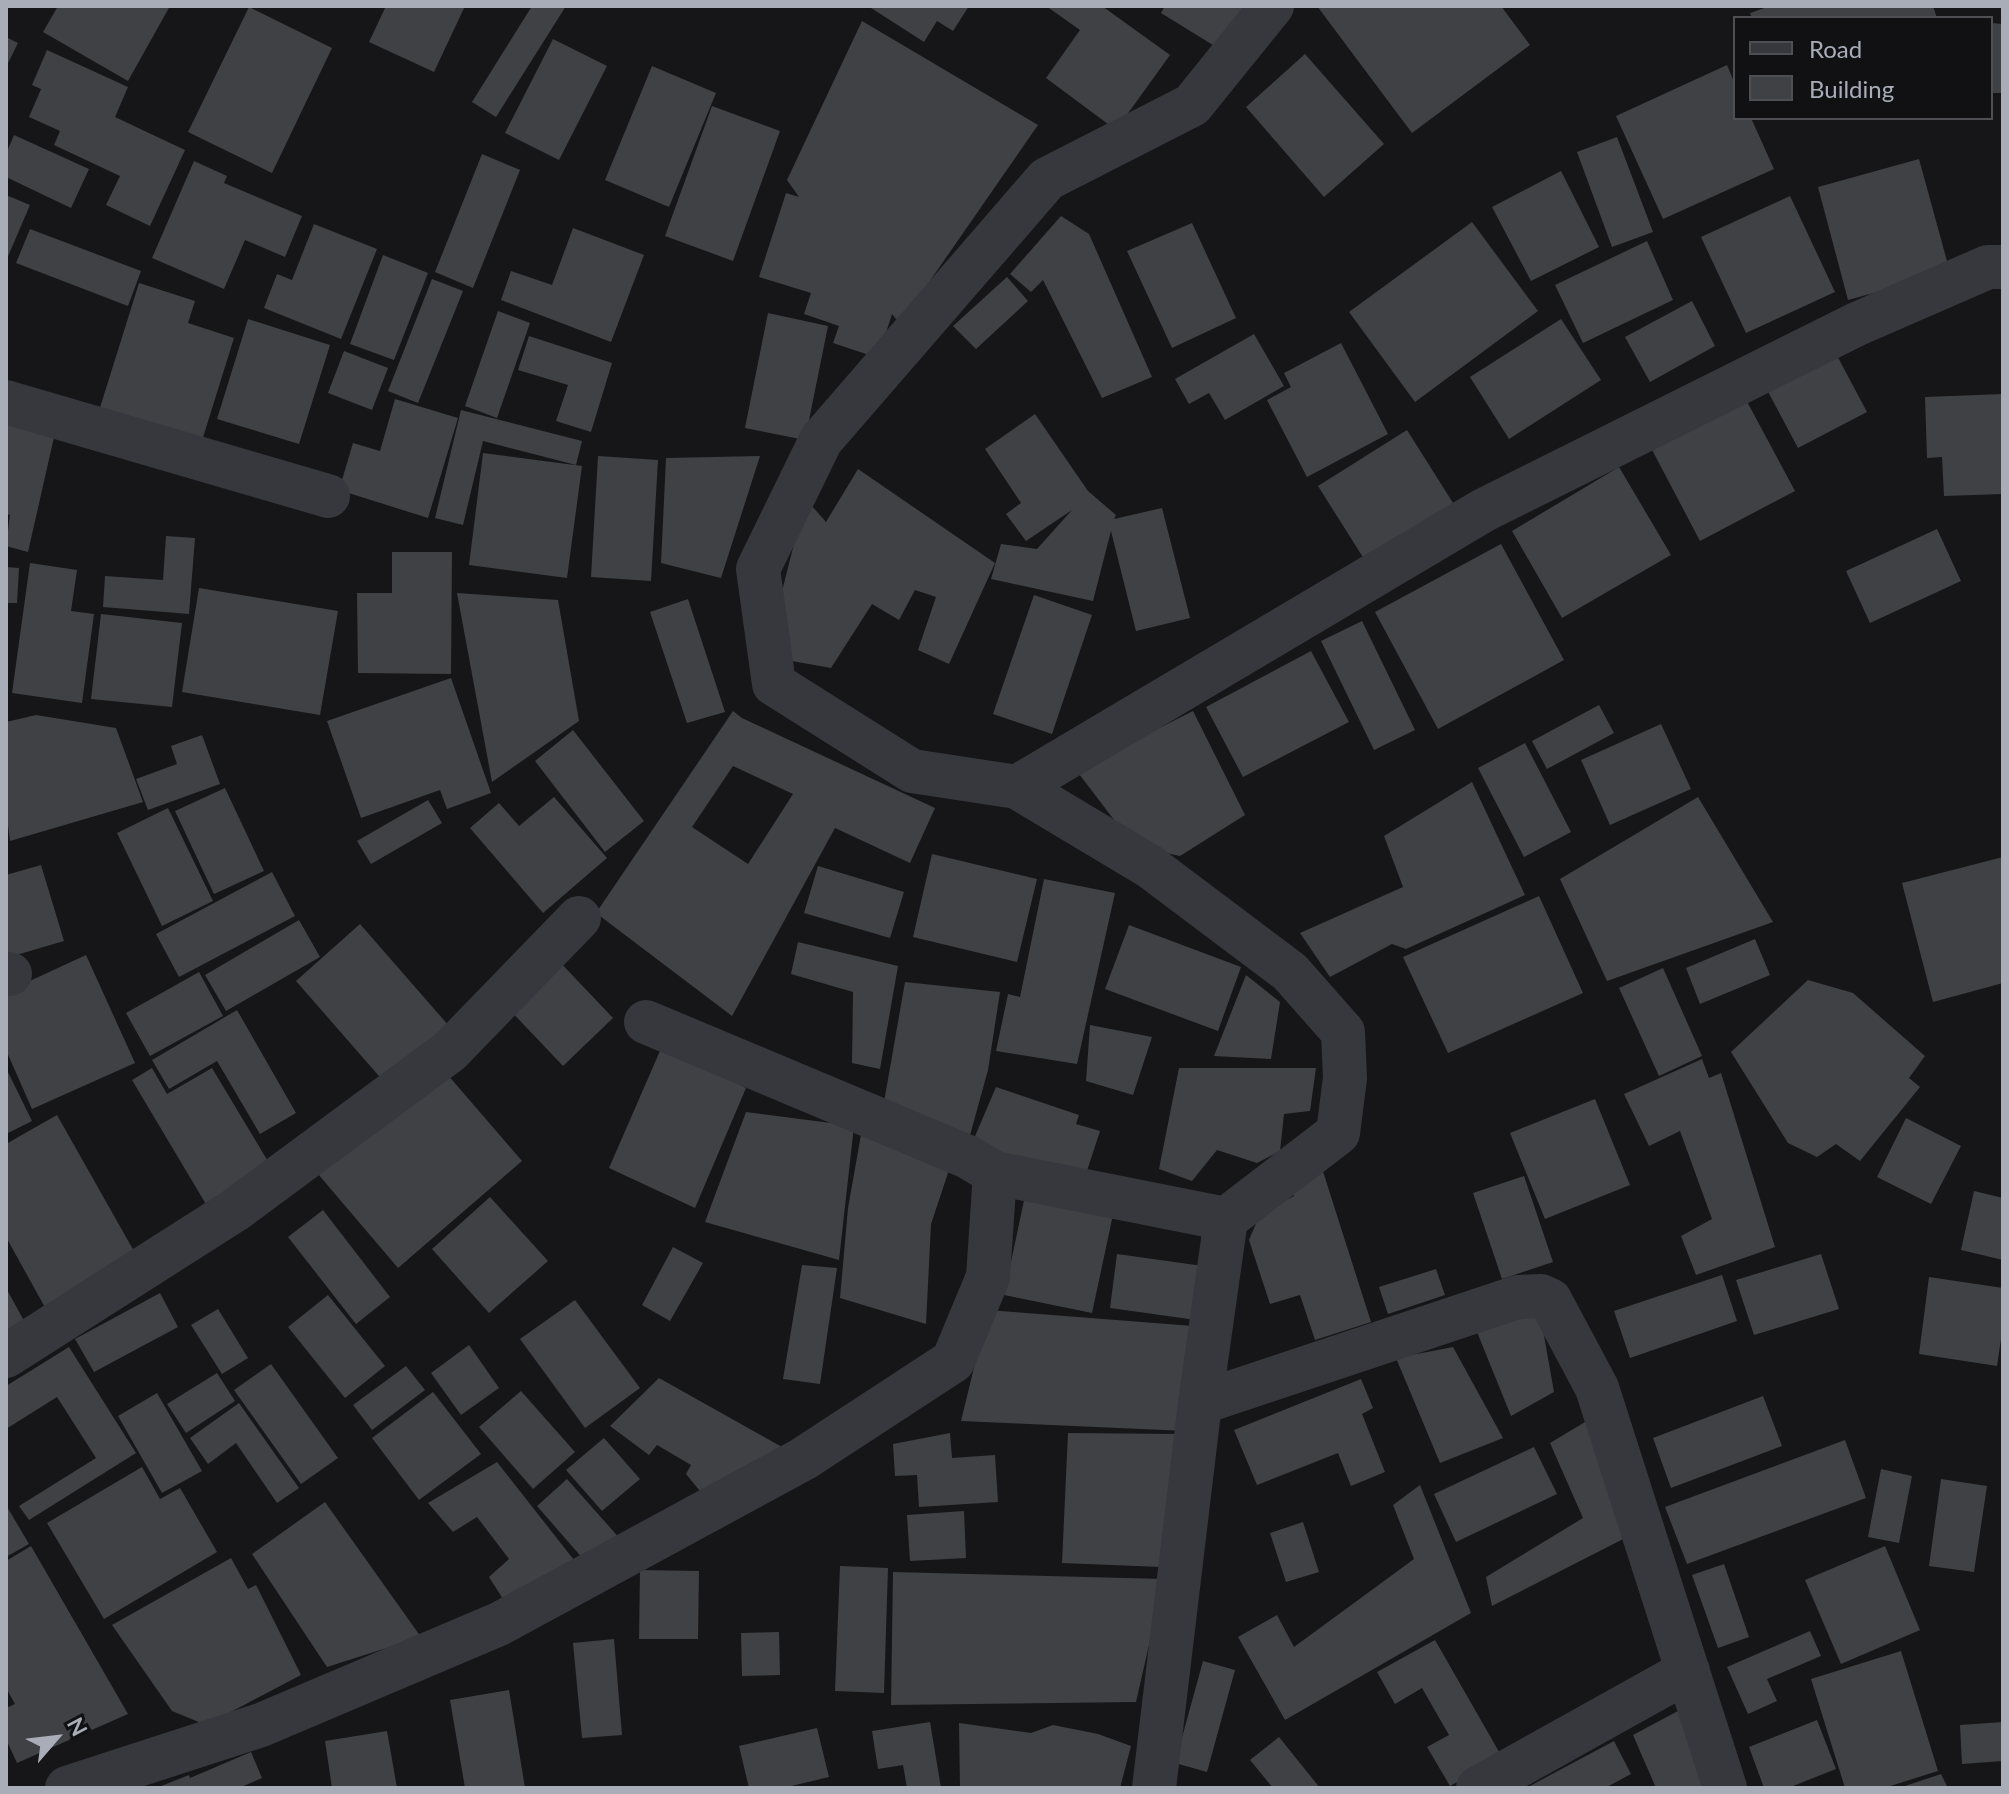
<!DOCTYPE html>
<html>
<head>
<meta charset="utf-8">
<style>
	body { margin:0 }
	#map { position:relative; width:2009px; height:1794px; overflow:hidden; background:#161618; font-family:Lato,sans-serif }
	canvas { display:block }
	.frame { position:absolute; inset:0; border:8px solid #a8adb8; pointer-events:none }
	.legend { position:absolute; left:1733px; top:16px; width:260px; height:104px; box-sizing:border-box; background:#111113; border:2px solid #4d4f55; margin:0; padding:10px 14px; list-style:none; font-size:24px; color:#a8adb8 }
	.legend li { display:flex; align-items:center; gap:16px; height:40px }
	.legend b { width:40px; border:2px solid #4d4f55 }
	.north { position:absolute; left:16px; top:1698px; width:80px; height:80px; -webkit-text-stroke:6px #111113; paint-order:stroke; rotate:62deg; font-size:22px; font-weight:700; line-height:32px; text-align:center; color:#a8adb8 }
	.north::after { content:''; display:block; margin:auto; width:28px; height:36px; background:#a8adb8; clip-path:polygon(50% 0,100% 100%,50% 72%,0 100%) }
</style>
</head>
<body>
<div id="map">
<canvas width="2009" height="1794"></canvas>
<div class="frame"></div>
<ul class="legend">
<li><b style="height:10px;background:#37383d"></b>Road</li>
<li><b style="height:22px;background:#404145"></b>Building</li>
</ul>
<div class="north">N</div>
</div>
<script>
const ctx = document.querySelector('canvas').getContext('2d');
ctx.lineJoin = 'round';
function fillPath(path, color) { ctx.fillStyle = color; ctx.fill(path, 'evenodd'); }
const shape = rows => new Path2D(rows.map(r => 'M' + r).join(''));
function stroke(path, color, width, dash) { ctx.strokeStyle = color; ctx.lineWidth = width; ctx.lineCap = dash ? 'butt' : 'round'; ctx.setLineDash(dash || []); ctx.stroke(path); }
fillPath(shape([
	[58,6,170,6,128,81,43,32],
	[386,6,465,6,434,72,369,42],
	[532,6,566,6,496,117,472,102],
	[868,6,969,6,953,31,937,21,924,42],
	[1046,6,1102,6,1170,55,1116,130,1046,78,1080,30],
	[1165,6,1247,6,1221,50,1161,13],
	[1317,6,1501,6,1530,45,1412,133],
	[1770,6,1933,6,1937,18,1752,18,1750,13],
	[249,7,332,48,272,173,188,132],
	[862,21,1038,125,900,324,892,314,878,358,833,343,839,326,804,314,811,293,759,277,786,193,799,197,787,180],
	[1991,23,2003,24,2003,93,1991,93],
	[6,37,18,43,6,67],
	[553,39,607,66,559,160,505,133],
	[47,50,128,87,115,117,185,150,150,226,106,205,120,176,54,145,60,131,29,117,41,89,32,85],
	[1305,54,1384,144,1324,197,1246,107],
	[1727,65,1735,84,1735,118,1751,118,1774,169,1663,219,1616,116],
	[652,66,716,93,669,207,605,180],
	[712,106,780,131,733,261,665,236],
	[14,135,89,169,71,208,6,177,6,154],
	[1617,137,1653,232,1612,247,1577,152],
	[482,154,520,170,473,288,435,272],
	[1919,159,1950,272,1848,300,1818,187],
	[194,161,227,176,224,183,302,216,285,257,245,240,224,289,152,258],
	[1561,171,1599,247,1531,281,1492,207],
	[6,195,30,205,6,261],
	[1790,196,1835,292,1746,333,1701,237],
	[1061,216,1089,234,1152,377,1102,398,1043,280,1031,292,1010,274],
	[1472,222,1538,311,1415,402,1349,312],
	[1192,223,1236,318,1172,348,1127,251],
	[314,224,377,249,341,339,264,308,277,274,292,280],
	[573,228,644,255,611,342,501,300,511,271,552,285],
	[30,229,141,271,128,306,16,263],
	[1647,241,1673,300,1583,343,1555,285],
	[383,255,428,273,394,360,350,344],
	[1007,277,1028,301,976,349,953,326],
	[432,279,463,291,418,403,388,391],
	[139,283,195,301,188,323,234,338,200,447,98,414],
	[1692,301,1715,346,1650,382,1625,337],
	[498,311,530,323,497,418,465,406],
	[768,313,828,326,805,440,745,428],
	[248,319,330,345,299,444,217,419],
	[1561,319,1601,380,1509,439,1470,377],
	[1254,334,1284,386,1225,420,1209,393,1189,404,1175,379],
	[529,336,612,363,591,432,556,421,568,385,518,370],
	[1341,343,1388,434,1307,477,1267,400,1291,387,1284,373],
	[1834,350,1867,412,1798,448,1765,386],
	[344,351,388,368,372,410,328,393],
	[2003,394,2003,494,1944,496,1942,457,1927,458,1925,397],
	[1744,396,1795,491,1700,541,1650,446],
	[395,399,458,418,428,518,339,490,353,443,380,451],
	[461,410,582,441,576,465,483,441,463,525,435,518],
	[6,412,57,424,28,552,6,546,10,515,6,514],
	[1035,414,1088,491,1116,515,1114,519,1162,508,1190,618,1136,631,1111,531,1093,601,991,579,1001,544,1037,549,1072,510,1026,541,1006,514,1021,503,985,449],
	[1407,430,1460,514,1371,570,1318,486],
	[483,453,582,466,567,578,469,565],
	[598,456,658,460,651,581,591,577],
	[760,456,721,578,661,563,666,458],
	[1619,467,1671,555,1562,618,1512,531],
	[858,469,995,563,949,664,918,650,936,597,915,590,899,620,872,604,831,668,792,661,774,623,798,528,811,505,826,522],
	[1937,529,1961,581,1870,623,1846,571],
	[166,536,195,538,189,614,103,607,105,576,163,580],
	[1501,544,1564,660,1438,729,1375,612],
	[392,552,452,552,451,674,358,673,357,593,392,593],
	[30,563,77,570,71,611,94,614,82,703,12,693],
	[6,567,19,568,17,603,6,603],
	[199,588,338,611,320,715,182,692],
	[457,593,558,600,579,721,492,782],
	[1034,595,1092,615,1052,734,993,714],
	[688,599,725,712,687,723,650,612],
	[101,614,182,623,172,707,91,699],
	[1362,621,1415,730,1374,750,1321,641],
	[1311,651,1349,722,1243,777,1206,707],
	[451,678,491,793,447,809,440,790,361,818,327,721],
	[1599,705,1614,733,1547,769,1532,741],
	[733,711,742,718,935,808,910,863,835,828,732,1016,596,913],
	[733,766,793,794,748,864,692,827],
	[1193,711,1245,815,1180,856,1134,846,1076,770],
	[36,715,116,728,143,802,10,841,6,809,6,722],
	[1661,724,1691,789,1610,825,1581,760],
	[573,730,644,821,605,852,535,761],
	[202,735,220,784,148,810,136,779,177,764,171,746],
	[1525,743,1571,832,1524,857,1478,768],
	[1472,782,1525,895,1406,949,1392,944,1330,977,1300,933,1403,887,1384,836],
	[225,788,264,871,214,894,175,811],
	[554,797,607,858,543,913,470,828,499,803,519,826],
	[1698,797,1773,922,1607,981,1560,879],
	[428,800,442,823,371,864,357,841],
	[168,808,213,901,162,926,117,833],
	[932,854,1037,879,1017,962,913,937],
	[2003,857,2003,983,1933,1002,1902,883],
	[41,865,64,941,6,958,6,875],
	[818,866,904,892,890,938,804,913],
	[272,872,295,916,179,977,156,934],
	[1044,879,1115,893,1077,1064,996,1051,1008,994,1020,997],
	[1539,896,1583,993,1448,1053,1403,957],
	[299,920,320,957,226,1011,205,975],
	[360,924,456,1034,392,1091,296,981],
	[1129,925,1241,967,1218,1031,1105,989],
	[1755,939,1770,975,1700,1004,1686,968],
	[798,942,898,966,880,1069,852,1063,853,992,791,974],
	[86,955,135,1063,32,1109,6,1050,6,992],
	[556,958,613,1018,563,1066,506,1006],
	[1663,968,1702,1056,1659,1076,1619,988],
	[199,972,223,1016,150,1056,126,1013],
	[1246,975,1280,1002,1271,1059,1214,1056],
	[1808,980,1853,993,1925,1056,1909,1078,1920,1087,1860,1161,1836,1144,1817,1157,1788,1143,1731,1052],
	[905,982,1000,992,988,1070,969,1139,884,1102],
	[237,1010,296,1113,260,1134,217,1061,169,1089,152,1060],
	[1090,1025,1152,1037,1133,1095,1086,1081],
	[663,1044,746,1088,695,1208,609,1168],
	[1702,1059,1709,1078,1721,1073,1775,1247,1696,1275,1681,1236,1712,1219,1680,1131,1649,1146,1624,1094],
	[441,1067,522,1161,398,1268,318,1174],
	[6,1068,32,1121,6,1134],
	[152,1068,167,1094,212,1068,275,1173,210,1211,132,1080],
	[1179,1068,1316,1068,1310,1111,1284,1114,1280,1151,1257,1163,1217,1150,1192,1181,1159,1169],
	[996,1087,1079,1115,1076,1124,1100,1131,1082,1186,970,1148],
	[1595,1099,1630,1185,1545,1219,1510,1133],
	[746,1112,854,1126,839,1260,705,1222],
	[57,1115,139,1260,47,1311,6,1237,6,1144],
	[1906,1118,1961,1146,1931,1204,1877,1177],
	[862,1129,953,1158,931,1224,926,1324,840,1298,848,1208],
	[1319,1159,1371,1322,1315,1340,1300,1295,1270,1304,1249,1240,1260,1214,1294,1196,1285,1180],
	[1524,1176,1553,1262,1502,1279,1473,1193],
	[1026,1191,1114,1210,1092,1313,1004,1295],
	[1974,1191,2003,1198,2003,1260,1961,1250],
	[490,1197,548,1261,489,1313,432,1249],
	[323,1210,390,1297,356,1324,288,1237],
	[673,1247,703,1263,670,1321,642,1305],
	[1117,1254,1203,1266,1196,1320,1110,1308],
	[1821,1254,1839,1309,1754,1335,1736,1280],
	[802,1265,837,1268,820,1384,783,1379],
	[1436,1269,1445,1295,1388,1314,1379,1287],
	[1722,1275,1737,1321,1630,1358,1614,1311],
	[1929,1277,2003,1288,2003,1325,1997,1366,1919,1354],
	[6,1288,28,1328,6,1340],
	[160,1293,178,1327,94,1372,75,1339],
	[328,1295,385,1366,345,1398,288,1327],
	[575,1300,640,1388,585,1428,520,1339],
	[218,1309,248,1358,222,1374,191,1325],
	[988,1310,1193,1326,1186,1431,961,1421],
	[1540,1313,1554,1392,1511,1416,1477,1332],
	[469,1345,499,1388,461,1415,431,1373],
	[69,1347,136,1453,29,1520,19,1506,96,1458,57,1397,6,1429,6,1386],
	[1453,1347,1503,1438,1440,1463,1396,1358],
	[271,1364,338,1458,301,1484,234,1390],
	[406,1366,425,1390,372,1430,353,1405],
	[217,1373,235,1401,186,1433,167,1404],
	[659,1378,782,1447,709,1502,686,1474,691,1465,657,1445,649,1455,610,1426],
	[1361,1379,1373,1408,1362,1414,1385,1472,1351,1486,1338,1453,1257,1485,1234,1430],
	[521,1391,575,1452,533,1489,479,1427],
	[433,1392,481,1454,419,1500,372,1438],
	[157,1393,202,1471,162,1493,118,1416],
	[1763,1396,1782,1446,1671,1488,1653,1438],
	[239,1403,299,1488,277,1503,236,1443,208,1464,190,1438],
	[1595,1416,1631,1535,1492,1606,1486,1577,1583,1518,1550,1443],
	[950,1433,952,1458,995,1455,998,1502,919,1507,917,1475,895,1476,893,1444],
	[1068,1433,1181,1434,1161,1567,1062,1563],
	[604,1438,640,1479,602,1511,566,1470],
	[1845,1440,1866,1498,1687,1564,1665,1507],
	[1534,1447,1557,1494,1456,1542,1434,1494],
	[497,1462,585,1574,512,1613,489,1577,509,1559,477,1517,453,1532,428,1503],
	[142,1467,160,1499,180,1488,217,1552,104,1619,47,1523],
	[1881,1469,1912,1476,1899,1543,1868,1537],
	[567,1479,622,1541,591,1568,537,1506],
	[1941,1479,1987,1486,1974,1572,1929,1566],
	[1420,1485,1471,1613,1285,1720,1238,1637,1277,1615,1294,1647,1414,1559,1393,1505],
	[325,1502,421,1637,327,1667,252,1554],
	[6,1505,29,1544,6,1557],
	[964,1511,966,1558,910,1561,907,1515],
	[1303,1522,1319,1572,1286,1582,1270,1533],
	[31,1546,128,1714,17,1763,6,1739,6,1708,15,1704,6,1688,6,1561],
	[1885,1546,1920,1630,1841,1664,1805,1580],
	[231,1558,248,1589,256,1585,301,1675,206,1725,172,1711,112,1625],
	[1724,1564,1749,1637,1718,1648,1692,1575],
	[840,1566,888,1568,884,1693,835,1691],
	[640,1570,699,1571,698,1639,639,1639],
	[893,1572,1164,1579,1136,1702,891,1705],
	[1810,1631,1821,1656,1767,1679,1777,1701,1748,1714,1727,1667],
	[779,1632,780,1675,742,1676,741,1633],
	[614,1639,622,1735,582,1738,573,1643],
	[1435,1640,1502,1757,1450,1786,1427,1747,1449,1735,1422,1688,1395,1704,1377,1672],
	[1901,1651,1938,1771,1884,1788,1845,1788,1811,1679],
	[1203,1661,1235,1670,1207,1772,1175,1763],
	[509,1690,525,1788,465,1788,450,1700],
	[1691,1704,1715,1788,1656,1788,1633,1735],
	[1817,1720,1836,1769,1788,1788,1764,1788,1749,1747],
	[930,1722,941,1788,907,1788,903,1765,878,1769,872,1731],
	[2003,1722,2003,1761,1962,1764,1960,1725],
	[959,1723,1031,1733,1053,1725,1098,1734,1131,1746,1120,1788,960,1788],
	[817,1728,829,1777,783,1788,749,1788,739,1746],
	[387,1731,397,1788,332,1788,325,1741],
	[1279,1737,1320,1788,1273,1788,1250,1760],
	[1614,1741,1631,1774,1605,1788,1526,1788],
	[251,1752,262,1778,239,1788,156,1788,189,1775,190,1778],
	[1941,1774,1948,1788,1902,1788,1902,1787]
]), '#404145');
stroke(shape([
	[6,402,328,496],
	[1017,787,1484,510,1857,324,1988,267,2003,267],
	[6,974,10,974],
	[646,1022,968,1157,995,1173,1226,1219],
	[6,1356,235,1210,450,1051,579,918],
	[1200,1403,1518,1297,1541,1296,1550,1300,1597,1388,1725,1788],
	[67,1788,261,1725,499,1624,803,1459,953,1361,988,1277,995,1173],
	[1154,1788,1200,1403,1226,1219,1338,1133,1345,1078,1343,1032,1290,972,1149,866,1017,787,912,771,774,684,758,569,821,440,1047,179,1192,105,1272,6],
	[1478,1788,1688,1671]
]), '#37383d', 44);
</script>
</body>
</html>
